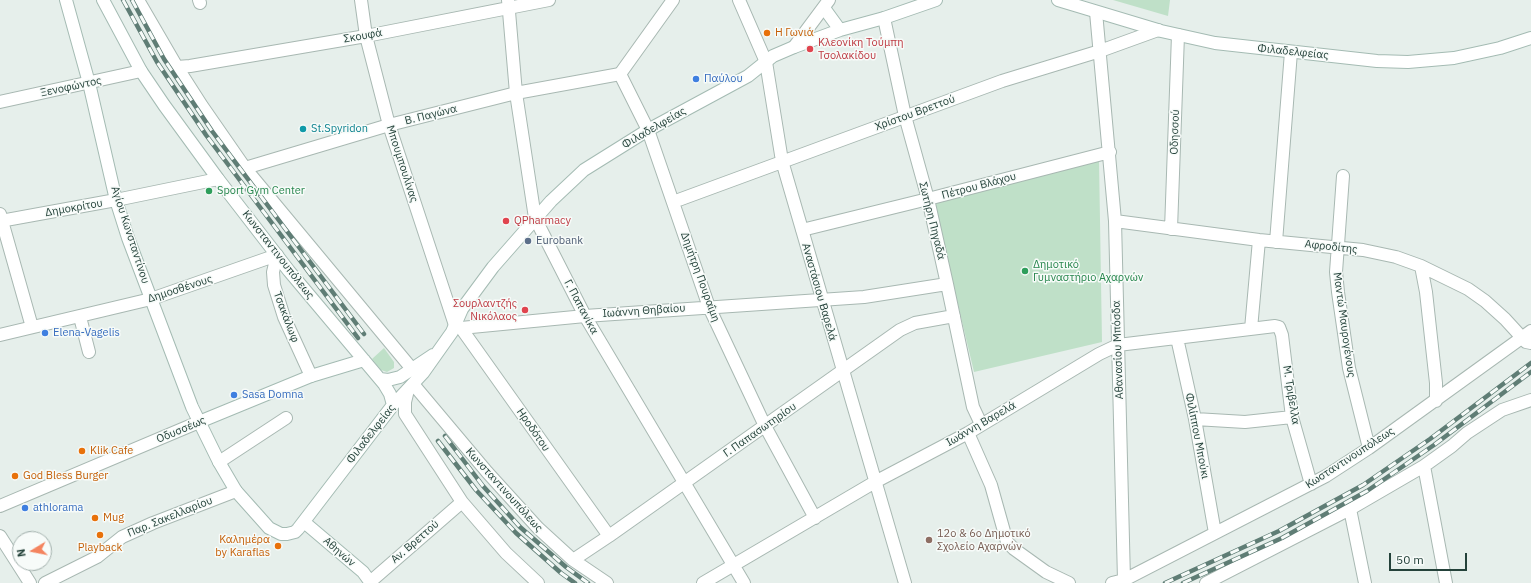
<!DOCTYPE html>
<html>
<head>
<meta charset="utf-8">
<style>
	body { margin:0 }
	#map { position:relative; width:1531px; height:583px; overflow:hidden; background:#e6efeb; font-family:"IBM Plex Sans",sans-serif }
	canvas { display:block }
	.north { position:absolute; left:12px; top:531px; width:40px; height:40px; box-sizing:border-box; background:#f7fbf9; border:1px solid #a3b1ad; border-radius:50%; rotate:260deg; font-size:11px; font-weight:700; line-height:16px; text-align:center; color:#24423a }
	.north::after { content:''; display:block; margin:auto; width:14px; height:18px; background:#f4845f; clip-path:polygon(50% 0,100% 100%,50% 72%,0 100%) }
	.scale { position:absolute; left:1389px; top:553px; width:78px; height:18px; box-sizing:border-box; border:2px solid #24423a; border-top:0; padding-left:5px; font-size:12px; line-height:14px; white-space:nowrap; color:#24423a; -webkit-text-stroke:3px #f7fbf9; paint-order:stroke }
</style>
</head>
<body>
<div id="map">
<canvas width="1531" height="583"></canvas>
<div class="north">N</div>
<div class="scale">50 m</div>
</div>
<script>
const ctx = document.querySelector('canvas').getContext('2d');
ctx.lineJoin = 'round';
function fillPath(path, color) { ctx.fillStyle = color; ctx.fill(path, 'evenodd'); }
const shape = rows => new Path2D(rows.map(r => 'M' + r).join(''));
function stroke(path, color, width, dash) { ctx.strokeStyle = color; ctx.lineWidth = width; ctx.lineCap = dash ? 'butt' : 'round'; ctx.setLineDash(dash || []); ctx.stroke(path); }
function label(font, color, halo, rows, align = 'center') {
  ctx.font = font + ' "IBM Plex Sans",sans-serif'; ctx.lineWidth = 3; ctx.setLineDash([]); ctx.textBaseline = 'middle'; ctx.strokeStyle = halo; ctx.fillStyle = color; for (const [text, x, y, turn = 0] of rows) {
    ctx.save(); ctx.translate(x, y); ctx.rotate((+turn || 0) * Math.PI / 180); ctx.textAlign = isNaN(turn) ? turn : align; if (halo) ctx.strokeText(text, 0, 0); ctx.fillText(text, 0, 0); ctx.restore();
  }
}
fillPath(shape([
	[1113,0,1170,0,1168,16],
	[1099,160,1102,342,974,372,933,199],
	[384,348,394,362,394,368,387,372,381,370,372,359]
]), '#bfe0c8');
const minor = shape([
	[138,0,177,67,202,106,245,168,412,369],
	[199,0,200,3],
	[361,0,366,36,389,125,455,325,461,328,609,536],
	[508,0,516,93,535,218,585,316,744,583],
	[1096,12,1115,221,1124,580],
	[884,18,905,116,928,199,947,284,973,407,981,424],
	[794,47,829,0],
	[766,62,782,161,905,583],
	[177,67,190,66,366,36,549,0],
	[0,102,141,71],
	[648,130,709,307,765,426,815,518],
	[245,168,389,125,516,93,620,74],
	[1343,176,1336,272,1338,292,1349,368,1369,448],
	[673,202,1002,81,1100,51,1158,30],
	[0,214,32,327],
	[0,221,116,200,218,179],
	[1115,221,1259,240,1363,250,1396,257,1421,266,1468,289,1485,301,1505,319,1526,342,1531,343],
	[1171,229,1178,35],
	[802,230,928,199,1110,152],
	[1276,242,1291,52],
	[277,255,273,272,274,285,284,317,311,376],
	[1421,266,1426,292,1436,383,1436,401],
	[80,317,89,352],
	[461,328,585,316,864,297,947,284],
	[1251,329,1259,240],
	[0,335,151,299,277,255],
	[1177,338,1195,419,1215,533],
	[413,384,487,472,538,528,573,560,607,583],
	[408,390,405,402,405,414,462,502,506,553,538,583],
	[1195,419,1245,422,1292,417],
	[968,433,991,485,1007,542,1014,549,1046,572,1069,583],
	[219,462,286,418],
	[1424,466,1446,583],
	[1350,509,1365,583],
	[573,560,609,536,900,330,915,323,954,316],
	[370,582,462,502],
	[703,583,875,482,968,433,1099,354,1118,345,1275,326,1279,327,1282,335,1292,417,1311,484],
	[1112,583,1124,580,1326,476,1369,448,1531,331],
	[1206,583,1350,509,1424,466,1452,446,1467,433,1502,410,1531,400]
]);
const tertiary = shape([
	[739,0,766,62],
	[648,130,620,74,673,0],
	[0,506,199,422],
	[0,536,30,583],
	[45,583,97,557,122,537,153,523,236,491]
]);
const secondary = shape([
	[66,0,89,83,116,200,128,238,192,407,219,462,236,491,269,528,281,534,287,534,295,532,298,529,393,405,423,373,452,332,462,309,493,267,551,201,584,170,648,130,748,76,773,56,794,47,840,30,884,18,936,0],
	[103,0,141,71,164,105,218,179,289,271,384,384,390,394,393,405],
	[1058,0,1161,31,1215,43,1377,61,1408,62,1454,58,1500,48,1531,38],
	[824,8,840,30],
	[380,379,388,380,400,377,433,355],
	[199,422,311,376,364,360],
	[304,522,363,572,371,583]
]);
stroke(minor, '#a8b8b2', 14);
stroke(tertiary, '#a8b8b2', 14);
stroke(secondary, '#a4bbb3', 14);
stroke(minor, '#fff', 12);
stroke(tertiary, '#fff', 12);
stroke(secondary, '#fff', 12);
const rail = shape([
	[123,0,157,62,206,135,358,338],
	[132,0,164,59,212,131,364,334],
	[445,436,483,486,520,527,566,567,588,583],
	[438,441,476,490,516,533,561,573,575,583],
	[1165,583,1279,531,1363,485,1430,439,1531,363],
	[1183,583,1282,538,1367,491,1434,445,1531,372]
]);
stroke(rail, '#5f7d75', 4.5);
stroke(rail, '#f7fbf9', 3, [9]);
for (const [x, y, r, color] of [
	[767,33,4,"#e8710a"],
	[810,49,4,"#e0444e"],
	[696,79,4,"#3f7fe0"],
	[303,129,4,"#0f9aa8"],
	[209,191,4,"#2e9e5b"],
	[506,221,4,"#e0444e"],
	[528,241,4,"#5c6f8a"],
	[1025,271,4,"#2e9e5b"],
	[525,310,4,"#e0444e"],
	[45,333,4,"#3f7fe0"],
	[234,395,4,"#3f7fe0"],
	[82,451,4,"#e8710a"],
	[15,476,4,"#e8710a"],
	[25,508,4,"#3f7fe0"],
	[95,518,4,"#e8710a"],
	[100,535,4,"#e8710a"],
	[929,540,4,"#8d6e63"],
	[278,546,4,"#e8710a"]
]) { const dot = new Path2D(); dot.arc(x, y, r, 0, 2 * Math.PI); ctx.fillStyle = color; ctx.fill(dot); stroke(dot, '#f7fbf9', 1.5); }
label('11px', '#c56008', '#f7fbf9', [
	["Η Γωνιά",775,33],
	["Klik Cafe",90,451],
	["God Bless Burger",23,476],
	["Mug",103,518],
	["Καλημέρα",270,540,"right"],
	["by Karaflas",270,553,"right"],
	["Playback",100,548,"center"]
], 'left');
label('11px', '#24423a', '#f7fbf9', [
	["Σκουφά",363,36,-10],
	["Φιλαδελφείας",1293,52,6],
	["Ξενοφώντος",71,87,-12],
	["Χρίστου Βρεττού",915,113,-20],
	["Β. Παγώνα",431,115,-14],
	["Φιλαδελφείας",654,128,-30],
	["Οδησσού",1175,132,-88],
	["Μπουμπουλίνας",402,164,72],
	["Πέτρου Βλάχου",979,186,-15],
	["Δημοκρίτου",74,208,-10],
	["Σωτήρη Πηγαδά",932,221,76],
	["Αγίου Κωνσταντίνου",130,235,72],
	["Αφροδίτης",1331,247,6],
	["Κωνσταντινουπόλεως",278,255,52],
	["Δημήτρη Πουραΐμη",700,277,70],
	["Δημοσθένους",180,289,-18],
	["Αναστάσιου Βαρελά",819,292,74],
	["Γ. Παπανίκα",581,307,62],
	["Ιωάννη Θηβαίου",644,311,-4],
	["Τσακάλωφ",286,317,69],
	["Μαντώ Μαυρογένους",1344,325,82],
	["Αθανασίου Μπόσδα",1118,350,-92],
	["Μ. Τριβελλα",1291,395,81],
	["Ιωάννη Βαρελά",981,424,-30],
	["Οδυσσέως",181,430,-23],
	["Ηροδότου",533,430,55],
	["Γ. Παπασωτηρίου",760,430,-35],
	["Φιλαδελφείας",371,434,-52],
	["Φιλίππου Μπούκι",1197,436,79],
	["Κωσταντινουπόλεως",1350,458,-33],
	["Κωνσταντινουπόλεως",504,490,48],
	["Παρ. Σακελλαρίου",170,517,-22],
	["Αν. Βρεττού",415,542,-41],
	["Αθηνών",339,552,41]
]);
label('11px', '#be3a42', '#f7fbf9', [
	["Κλεονίκη Τούμπη",818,43],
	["Τσολακίδου",818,56],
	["QPharmacy",514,221],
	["Σουρλαντζής",517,304,"right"],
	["Νικόλαος",517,317,"right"]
], 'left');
label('11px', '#366cbe', '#f7fbf9', [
	["Παύλου",704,79],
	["Elena-Vagelis",53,333],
	["Sasa Domna",242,395],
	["athlorama",33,508]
], 'left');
label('11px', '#0d838f', '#f7fbf9', [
	["St.Spyridon",311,129]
], 'left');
label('11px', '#27864d', '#f7fbf9', [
	["Sport Gym Center",217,191],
	["Δημοτικό",1033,265],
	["Γυμναστήριο Αχαρνών",1033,278]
], 'left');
label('11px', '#4e5e75', '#f7fbf9', [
	["Eurobank",536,241]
], 'left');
label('11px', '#785e54', '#f7fbf9', [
	["12ο & 6ο Δημοτικό",937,534],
	["Σχολείο Αχαρνών",937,547]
], 'left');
</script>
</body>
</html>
